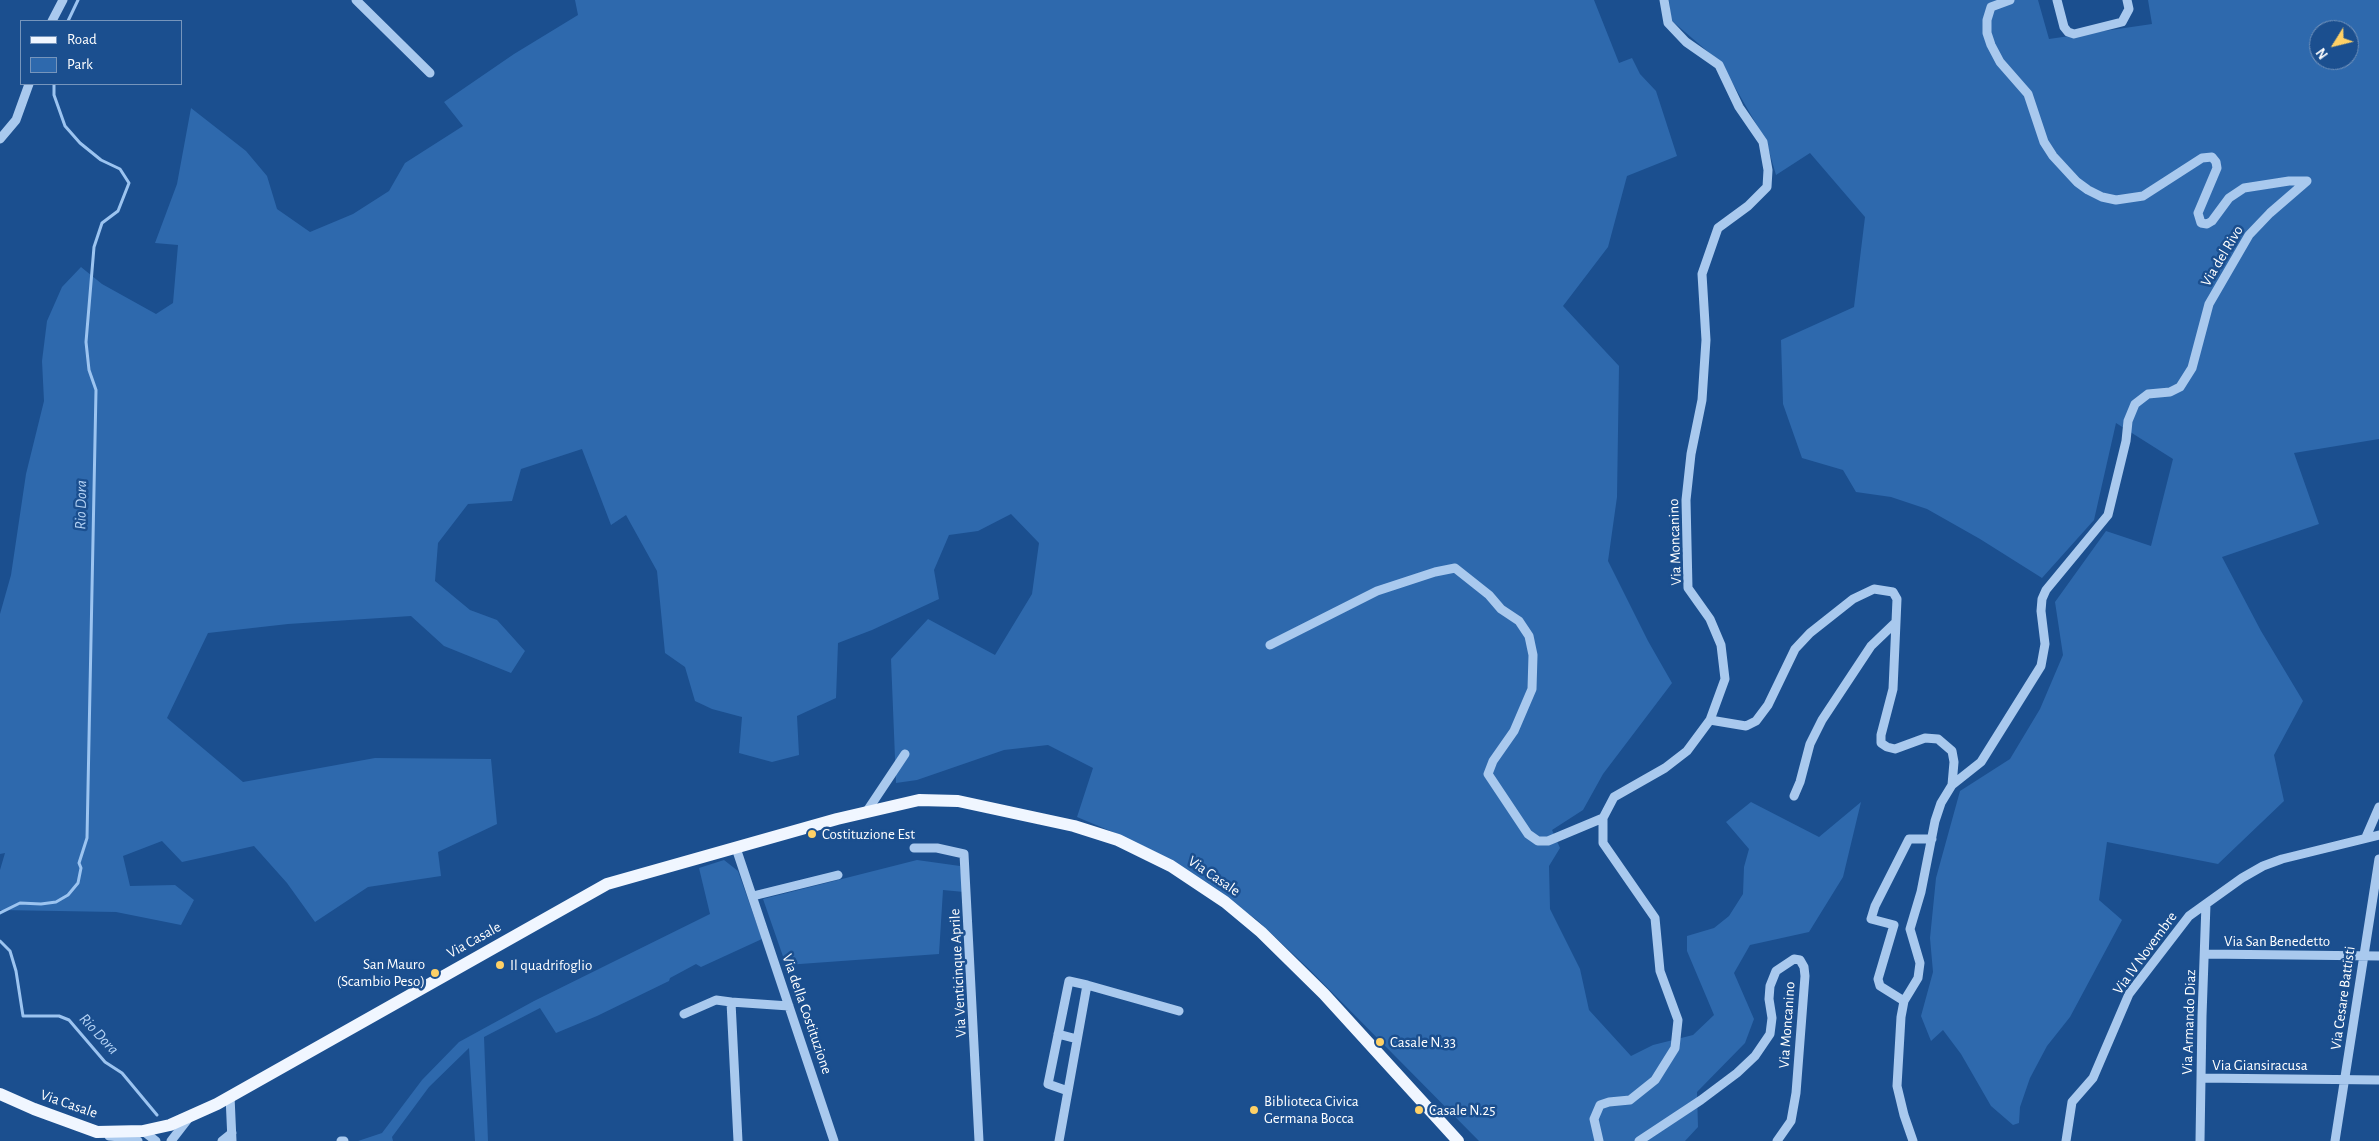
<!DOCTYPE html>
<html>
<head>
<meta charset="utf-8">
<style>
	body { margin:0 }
	#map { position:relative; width:2379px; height:1141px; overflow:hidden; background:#1b4f8f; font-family:"Alegreya Sans",sans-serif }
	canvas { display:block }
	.legend { position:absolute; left:20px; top:20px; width:162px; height:65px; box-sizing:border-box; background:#1b4f8f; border:1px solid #7695bc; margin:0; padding:6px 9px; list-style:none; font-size:15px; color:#fff }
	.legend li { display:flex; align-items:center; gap:10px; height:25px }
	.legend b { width:25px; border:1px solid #7695bc }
	.north { position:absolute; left:2309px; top:20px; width:50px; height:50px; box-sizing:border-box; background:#1b4f8f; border:1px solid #7695bc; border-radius:50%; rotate:234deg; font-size:14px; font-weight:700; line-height:20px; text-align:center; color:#fff }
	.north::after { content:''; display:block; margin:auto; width:18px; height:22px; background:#ffd166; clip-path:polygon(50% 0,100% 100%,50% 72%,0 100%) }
</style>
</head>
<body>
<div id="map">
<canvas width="2379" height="1141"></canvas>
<ul class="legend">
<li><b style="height:6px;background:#f0f6ff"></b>Road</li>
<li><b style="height:14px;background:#2e69ad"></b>Park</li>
</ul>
<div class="north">N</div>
</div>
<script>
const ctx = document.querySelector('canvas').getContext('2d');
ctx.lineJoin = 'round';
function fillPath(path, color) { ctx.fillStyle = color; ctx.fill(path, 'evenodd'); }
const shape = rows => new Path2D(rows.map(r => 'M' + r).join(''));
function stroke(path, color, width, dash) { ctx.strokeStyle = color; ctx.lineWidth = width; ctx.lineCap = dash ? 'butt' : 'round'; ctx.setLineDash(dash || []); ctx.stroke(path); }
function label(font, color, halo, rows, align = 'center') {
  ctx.font = font + ' "Alegreya Sans",sans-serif'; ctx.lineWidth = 5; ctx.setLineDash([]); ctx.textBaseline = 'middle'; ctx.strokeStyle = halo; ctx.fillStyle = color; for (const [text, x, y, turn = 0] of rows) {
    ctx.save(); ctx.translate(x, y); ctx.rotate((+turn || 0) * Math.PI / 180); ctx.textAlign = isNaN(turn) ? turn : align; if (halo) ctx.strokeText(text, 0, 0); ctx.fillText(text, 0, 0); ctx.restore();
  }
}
fillPath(shape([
	[575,0,1594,0,1619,63,1632,58,1640,74,1656,91,1677,156,1627,176,1608,247,1563,306,1619,366,1617,497,1608,561,1648,641,1672,683,1603,774,1583,810,1552,830,1560,848,1549,866,1550,909,1580,969,1589,1010,1631,1056,1653,1045,1693,1035,1714,1015,1687,951,1687,936,1714,928,1729,916,1743,894,1744,867,1749,849,1726,822,1751,802,1819,837,1861,802,1843,877,1809,932,1750,945,1734,973,1754,1019,1745,1043,1697,1092,1698,1127,1685,1141,1479,1141,1310,970,1257,920,1172,860,1120,835,1077,817,1093,768,1048,745,1004,750,917,780,896,783,891,659,928,619,995,655,1032,594,1039,543,1011,514,978,531,949,535,934,570,939,599,872,630,838,643,836,698,797,716,799,755,772,762,739,753,742,717,712,709,695,701,685,667,665,653,657,571,626,515,611,525,582,449,521,469,512,501,468,504,438,543,435,581,470,610,497,620,525,651,511,673,444,646,411,616,288,624,208,633,167,718,243,782,375,758,491,759,497,824,438,852,441,876,368,887,315,922,287,883,254,846,182,862,162,841,123,856,130,886,175,885,194,900,181,925,116,912,0,910,0,870,5,853,0,854,0,614,11,575,26,474,44,401,42,361,47,321,62,287,81,267,102,284,156,314,173,303,178,245,155,243,177,184,191,108,246,151,267,176,277,209,310,232,353,214,389,191,405,163,463,126,444,102,514,54,578,15],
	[1669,0,2038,0,2049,39,2152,24,2148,0,2379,0,2379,439,2294,453,2319,524,2222,557,2261,631,2303,701,2274,755,2284,801,2218,864,2107,842,2099,900,2122,920,2070,1017,2047,1046,2030,1078,2020,1107,2019,1123,2013,1125,1991,1106,1961,1054,1943,1030,1931,1041,1921,1016,1933,972,1930,938,1936,878,1960,791,2010,759,2040,709,2063,655,2055,602,2106,531,2151,546,2173,459,2116,423,2094,520,2042,578,1980,539,1927,509,1891,497,1856,492,1843,470,1802,458,1783,404,1781,340,1854,307,1865,217,1810,153,1776,175,1766,141,1721,63,1671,20],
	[2319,30,2349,30,2349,60,2319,60],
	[724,860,738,871,762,939,701,967,696,964,670,978,669,981,597,1016,556,1033,540,1008,484,1037,488,1141,475,1141,469,1048,429,1087,392,1137,393,1141,358,1141,382,1133,422,1080,459,1042,534,1001,710,914,699,868],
	[917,860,960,866,964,892,943,890,939,954,786,965,763,899]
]), '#2e69ad');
stroke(shape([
	[68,21,78,0],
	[0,913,20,903,41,904,56,902,68,895,78,883,81,868,79,863,87,838,96,390,89,370,86,342,94,247,102,223,118,211,129,183,120,169,101,160,80,143,65,126,54,95,54,84],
	[0,941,10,951,16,971,23,1016,59,1016,69,1020,105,1062,122,1073,157,1115]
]), '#9cc4f0', 3);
stroke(shape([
	[356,0,430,73],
	[2010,0,1991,7,1987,20,1987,33,1991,45,2000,62,2028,94,2044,142,2053,156,2077,182,2088,190,2102,197,2116,200,2143,196,2202,158,2212,157,2216,162,2217,168,2198,213,2201,223,2207,224,2212,221,2229,198,2244,188,2289,181,2307,181],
	[2057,0,2064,27,2068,32,2074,34,2122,22,2129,9,2127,0],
	[52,21,63,0],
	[0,139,16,120,29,84],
	[1270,645,1377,591,1435,572,1455,568,1489,595,1501,609,1519,621,1529,636,1533,655,1532,689,1514,731,1493,761,1488,774,1528,834,1538,841,1548,841,1603,818],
	[1710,720,1746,726,1756,721,1768,705,1795,649,1810,633,1853,599,1874,589,1893,592,1897,599,1896,622],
	[1794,796,1800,782,1810,744,1822,720,1871,646,1896,622,1893,689,1881,735,1881,743,1887,747,1895,749,1925,738,1938,739,1952,751,1954,762,1952,785],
	[867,811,905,754],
	[2366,837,2379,807],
	[736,848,834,1141],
	[914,848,937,848,964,854,979,1141],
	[753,896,838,875],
	[2205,954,2379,956],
	[1904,1001,1880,986,1878,979,1894,925,1871,919,1875,906,1909,839,1932,839],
	[684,1014,716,1000,731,1002],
	[1058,1034,1077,1039],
	[2201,1078,2379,1080],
	[1068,1091,1048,1084,1069,981,1087,985],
	[230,1096,232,1141],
	[143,1131,156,1141],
	[109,1136,131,1138,138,1141],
	[171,1141,188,1119],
	[222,1141,232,1133],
	[341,1141,344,1141],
	[738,1141,731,1002,789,1006],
	[1059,1141,1087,985,1179,1011],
	[1599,1141,1594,1119,1600,1105,1609,1102,1630,1100,1655,1080,1675,1048,1678,1020,1660,971,1655,918,1603,843,1603,818,1614,797,1665,768,1687,751,1710,720,1725,679,1721,645,1710,619,1688,588,1686,500,1691,454,1702,400,1706,340,1702,274,1718,228,1748,206,1767,187,1768,170,1763,142,1739,107,1719,65,1686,42,1668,23,1664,0],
	[1639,1141,1701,1100,1737,1073,1755,1056,1770,1034,1772,1018,1769,999,1770,986,1776,971,1794,959,1800,960,1804,967,1805,976,1796,1093,1791,1121,1777,1141],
	[1913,1141,1904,1115,1897,1086,1901,1017,1904,1001,1918,978,1920,963,1910,929,1921,892,1935,821,1941,803,1952,785,1981,762,2041,666,2045,644,2041,611,2042,599,2046,590,2108,515,2126,441,2128,421,2135,404,2148,394,2170,392,2180,387,2192,368,2209,304,2249,235,2270,213,2307,181],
	[2066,1141,2072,1102,2093,1078,2129,994,2189,916,2242,878,2263,866,2282,859,2379,835],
	[2200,1141,2202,1016,2206,904],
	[2335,1141,2379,859]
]), '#a9c9ee', 9);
stroke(shape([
	[0,1094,34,1109,97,1132,143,1131,170,1125,217,1104,607,884,837,819,919,800,958,801,1074,826,1118,840,1171,866,1225,902,1261,932,1324,994,1458,1141]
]), '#f0f6ff', 12);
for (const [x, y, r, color] of [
	[812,834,5,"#ffd166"],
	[500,965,5,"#ffd166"],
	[435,973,5,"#ffd166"],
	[1380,1042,5,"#ffd166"],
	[1254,1110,5,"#ffd166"],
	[1419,1110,5,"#ffd166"]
]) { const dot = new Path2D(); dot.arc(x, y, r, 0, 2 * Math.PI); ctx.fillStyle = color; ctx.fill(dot); stroke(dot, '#1b4f8f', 2); }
label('15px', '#fff', '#1b4f8f', [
	["Via del Rivo",2222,256,-59],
	["Via Moncanino",1675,542,-92],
	["Via Casale",1214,876,34],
	["Via Casale",474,940,-29],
	["Via San Benedetto",2277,941],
	["Via IV Novembre",2145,953,-54],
	["Via Venticinque Aprile",958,973,-93],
	["Via Cesare Battisti",2343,998,-82],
	["Via della Costituzione",807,1014,71],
	["Via Armando Diaz",2189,1022,-88],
	["Via Moncanino",1787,1025,-86],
	["Via Giansiracusa",2260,1065],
	["Via Casale",69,1104,19]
]);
label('15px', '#fff', '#1b4f8f', [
	["Costituzione Est",822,834],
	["San Mauro",425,964,"right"],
	["(Scambio Peso)",425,981,"right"],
	["Il quadrifoglio",510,965],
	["Casale N.33",1390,1042],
	["Biblioteca Civica",1264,1101],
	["Germana Bocca",1264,1118],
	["Casale N.25",1429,1110]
], 'left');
label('italic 16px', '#b5d3f5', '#1b4f8f', [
	["Rio Dora",81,505,-89],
	["Rio Dora",99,1034,47]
]);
</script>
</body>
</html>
